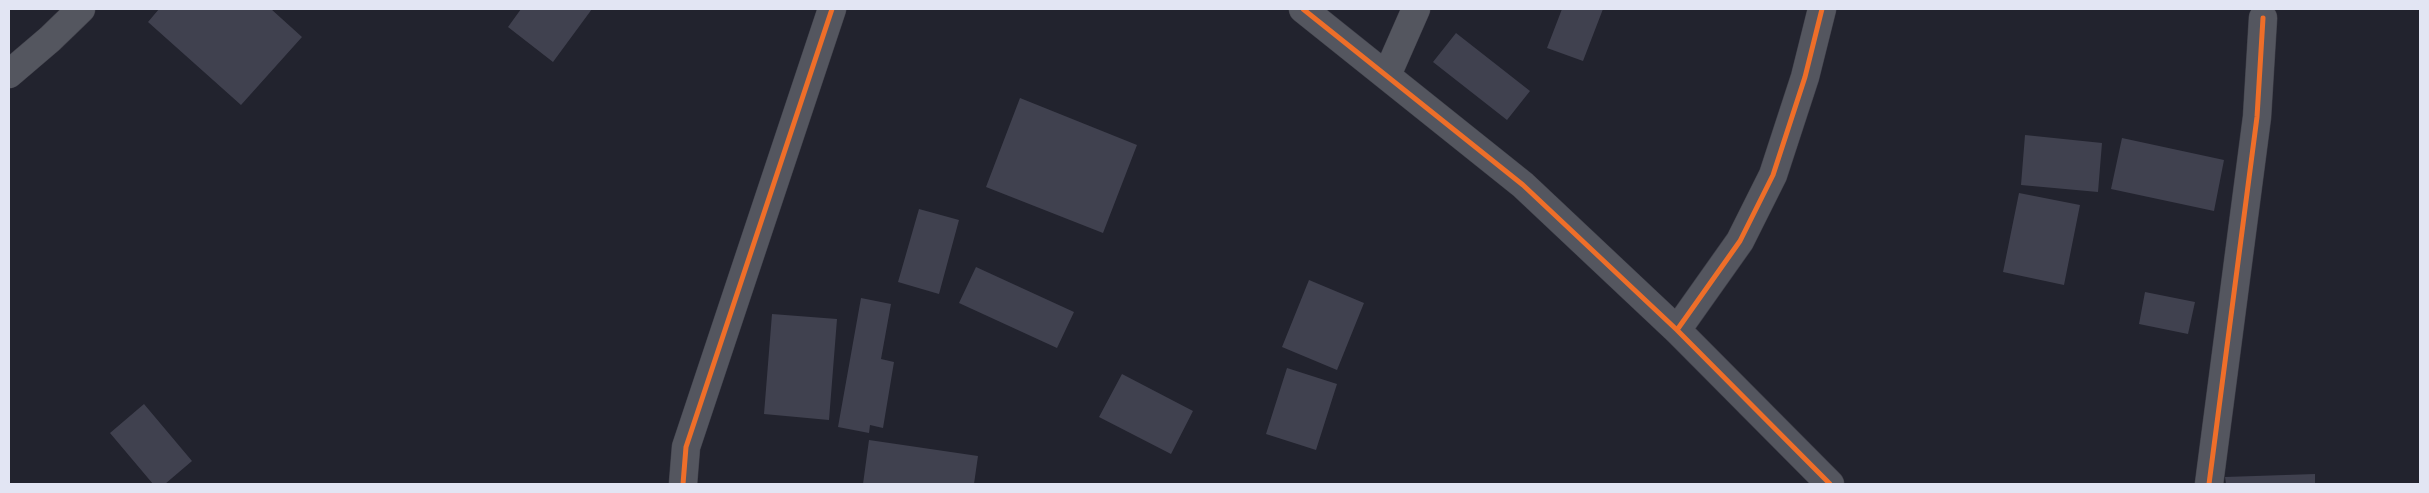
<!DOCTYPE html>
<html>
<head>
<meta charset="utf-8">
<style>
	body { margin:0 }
	#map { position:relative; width:2429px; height:493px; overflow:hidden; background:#22232e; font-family:Karla,sans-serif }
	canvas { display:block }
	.frame { position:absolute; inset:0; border:10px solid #e2e5f3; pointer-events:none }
</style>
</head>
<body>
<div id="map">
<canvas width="2429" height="493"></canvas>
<div class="frame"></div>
</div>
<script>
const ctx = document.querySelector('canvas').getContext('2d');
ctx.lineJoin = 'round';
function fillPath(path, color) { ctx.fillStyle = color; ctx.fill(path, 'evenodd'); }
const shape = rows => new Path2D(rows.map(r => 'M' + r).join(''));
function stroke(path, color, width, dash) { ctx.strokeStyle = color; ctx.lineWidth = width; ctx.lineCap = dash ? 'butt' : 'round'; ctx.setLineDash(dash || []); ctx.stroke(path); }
fillPath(shape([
	[159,9,271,9,302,37,241,105,148,22],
	[521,9,592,9,553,62,508,27],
	[1562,9,1603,9,1583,61,1547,48],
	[1456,33,1530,91,1507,120,1433,62],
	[1020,98,1137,145,1103,233,986,187],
	[2025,135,2102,143,2098,192,2021,185],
	[2122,138,2224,160,2214,211,2111,189],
	[2019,193,2080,205,2064,285,2003,272],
	[919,209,959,220,939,294,898,282],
	[976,267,1074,312,1057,348,959,303],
	[1309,280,1364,303,1337,370,1282,347],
	[2145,292,2195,302,2188,334,2139,324],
	[861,298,891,304,881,359,894,362,883,428,870,425,869,433,838,427],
	[772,314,837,319,829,420,764,414],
	[1287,368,1337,384,1316,450,1266,434],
	[1122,374,1193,411,1171,454,1099,417],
	[144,404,192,461,165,484,153,484,110,433],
	[869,440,978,456,974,484,863,484],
	[2315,474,2315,484,2226,484,2225,477]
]), '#40414f');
const street = shape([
	[1303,9,1523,185,1677,330,1830,484],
	[9,74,50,39,81,9],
	[1387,75,1416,9],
	[1677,330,1740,241,1773,175,1805,77,1822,9],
	[683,484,686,447,832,9],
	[2209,484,2257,117,2263,18]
]);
stroke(street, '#40404a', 29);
stroke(street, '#54565f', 28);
stroke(shape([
	[1303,9,1523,185,1677,330,1830,484],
	[1677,330,1740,241,1773,175,1805,77,1822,9],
	[683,484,686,447,832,9],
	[2209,484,2257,117,2263,18]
]), '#ee6e29', 5);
</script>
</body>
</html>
